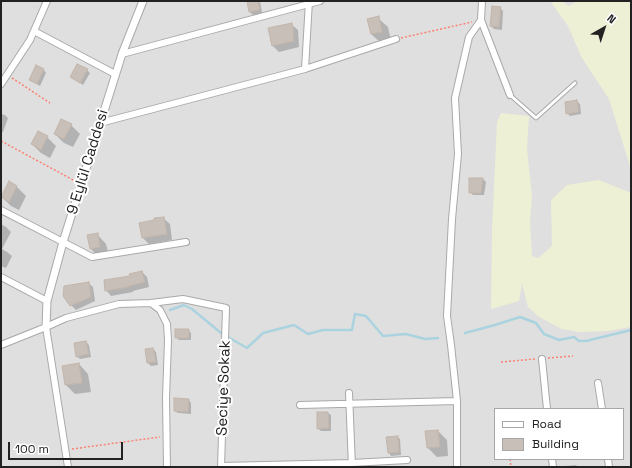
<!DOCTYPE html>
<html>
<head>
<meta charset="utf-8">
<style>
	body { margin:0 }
	#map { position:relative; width:632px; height:468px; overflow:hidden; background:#f2efe9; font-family:"Space Grotesk",sans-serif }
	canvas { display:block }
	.frame { position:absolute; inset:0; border:2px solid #222; pointer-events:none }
	.legend { position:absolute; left:494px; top:408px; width:130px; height:52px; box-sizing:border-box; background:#fff; border:1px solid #a7a7a7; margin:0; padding:5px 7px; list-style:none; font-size:12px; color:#222 }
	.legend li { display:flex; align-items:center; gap:8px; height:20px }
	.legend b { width:20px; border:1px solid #a7a7a7 }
	.north { position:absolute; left:584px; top:8px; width:40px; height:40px; -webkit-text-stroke:3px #fff; paint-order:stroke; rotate:39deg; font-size:11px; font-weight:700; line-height:16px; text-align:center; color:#222 }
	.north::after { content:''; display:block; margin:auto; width:14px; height:18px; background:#222; clip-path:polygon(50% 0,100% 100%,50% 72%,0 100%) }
	.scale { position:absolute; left:8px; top:442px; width:115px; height:18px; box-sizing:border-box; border:2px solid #222; border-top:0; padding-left:5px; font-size:12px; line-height:14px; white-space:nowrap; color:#222; -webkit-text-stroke:3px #fff; paint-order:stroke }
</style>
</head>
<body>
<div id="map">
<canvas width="632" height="468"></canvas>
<div class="frame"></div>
<ul class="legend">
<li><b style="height:5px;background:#fff"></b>Road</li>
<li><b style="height:11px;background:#c7bfb8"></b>Building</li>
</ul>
<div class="north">N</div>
<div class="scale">100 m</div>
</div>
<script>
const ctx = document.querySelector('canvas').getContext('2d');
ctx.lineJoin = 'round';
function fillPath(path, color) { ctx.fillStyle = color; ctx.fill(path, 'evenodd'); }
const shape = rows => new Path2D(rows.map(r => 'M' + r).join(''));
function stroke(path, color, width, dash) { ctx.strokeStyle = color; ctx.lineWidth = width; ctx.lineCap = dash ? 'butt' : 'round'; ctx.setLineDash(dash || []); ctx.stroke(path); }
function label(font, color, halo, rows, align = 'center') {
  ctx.font = font + ' "Space Grotesk",sans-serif'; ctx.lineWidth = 4; ctx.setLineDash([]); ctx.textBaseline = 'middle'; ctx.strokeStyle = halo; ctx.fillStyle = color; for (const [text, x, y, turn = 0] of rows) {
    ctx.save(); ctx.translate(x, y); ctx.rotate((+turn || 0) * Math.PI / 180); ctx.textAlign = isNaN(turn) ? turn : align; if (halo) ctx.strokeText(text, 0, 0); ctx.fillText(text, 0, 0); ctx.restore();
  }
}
fillPath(shape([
	[1,1,631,1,631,467,1,467],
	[495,409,623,409,623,459,495,459]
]), '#e0dfdf');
fillPath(shape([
	[550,1,562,1,569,6,577,1,631,1,631,169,609,99,582,58,568,26],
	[501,113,529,116,527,149,532,196,530,222,532,256,538,258,552,246,551,200,567,185,599,180,631,193,631,327,607,331,580,332,562,329,539,317,528,307,522,283,519,301,491,309,492,231,497,122]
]), '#eef0d5');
fillPath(shape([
	[248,1,260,1,262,13,253,15,250,12],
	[500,8,503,11,502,30,494,29,491,26],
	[378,18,388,27,391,41,381,43,371,34],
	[292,25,298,30,299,47,279,52,273,46],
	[44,70,46,73,40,86,33,82,30,79],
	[87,70,90,73,83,85,71,77],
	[577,101,580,104,581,114,570,116,567,113],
	[1,114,5,115,8,118,3,132,1,132],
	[71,125,80,134,73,147,64,143,55,134],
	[47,137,56,146,50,158,41,153,32,144],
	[470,179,483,179,486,182,484,195,473,195,470,192],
	[9,183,17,187,26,196,19,210,11,206,2,197],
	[163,218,170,224,172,240,149,244,143,238,155,221],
	[1,224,6,227,11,232,2,249,7,252,12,256,6,268,1,266],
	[97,234,106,244,109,256,100,258,91,249],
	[142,272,147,277,149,287,133,291,133,292,111,296,106,290,131,277],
	[88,283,93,287,95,301,76,310,71,305],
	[188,330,191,333,191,340,179,340,176,337],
	[86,342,89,345,91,357,80,359,77,356],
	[153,349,156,352,158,365,151,366,148,363],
	[79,364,88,374,91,392,75,394,66,385,63,367],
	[189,400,191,403,191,414,178,413,175,411],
	[328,413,331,415,331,431,321,431,318,428],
	[438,431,447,440,448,456,437,457,428,448],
	[397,437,400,439,401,455,391,456,389,453],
	[576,465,578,467,565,467,565,466]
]), '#0003');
stroke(shape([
	[170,310,184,305,192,309,221,333,247,348,263,333,294,325,308,334,323,330,352,330,355,314,366,316,383,336,406,334,425,339,438,338],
	[465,333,495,325,520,317,536,323,544,334,559,340,574,337,579,341,586,341,631,330]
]), '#aad3df', 2.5);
const building = shape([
	[247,1,258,1,260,10,249,12,247,1],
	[492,6,501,7,499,27,490,26,492,6],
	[379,16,382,32,371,34,367,19,379,16],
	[292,23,294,32,293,32,294,36,293,36,294,41,272,46,268,28,292,23],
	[77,64,88,69,80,83,70,77,77,64],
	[36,65,44,69,37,84,29,80,36,65],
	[577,100,579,112,566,114,565,102,577,100],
	[61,119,72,124,64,139,54,134,61,119],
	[38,131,48,136,41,150,31,144,38,131],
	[469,178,483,178,481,193,469,193,469,178],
	[9,181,17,186,9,202,1,197,9,181],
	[164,217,167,234,142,238,139,223,154,220,154,218,164,217],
	[98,233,100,247,90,249,87,235,98,233],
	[142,271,145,282,129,286,129,287,105,291,104,280,130,276,129,274,142,271],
	[89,282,91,297,70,306,63,296,64,286,89,282],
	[175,329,189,329,189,338,175,338,175,329],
	[86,341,89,354,76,357,74,343,86,341],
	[153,348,156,362,147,363,145,349,153,348],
	[79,363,82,383,65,385,62,366,79,363],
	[174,398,189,399,188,412,174,411,174,398],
	[317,412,328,412,329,428,317,429,317,412],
	[438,430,440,447,427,448,425,431,438,430],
	[398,436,399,452,388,453,386,437,398,436]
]);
fillPath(building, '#c7bfb8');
stroke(building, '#c4b6ab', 1);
const service = shape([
	[510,95,536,118,575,83]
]);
const minor = shape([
	[482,1,481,20,510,95],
	[34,31,115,74],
	[122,54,320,1],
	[305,69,309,1],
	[1,84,30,40,47,1],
	[100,123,305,69,396,39],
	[1,210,63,242,92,257,186,242],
	[1,277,47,301],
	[151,303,160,310,167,324,168,340,166,398,167,467],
	[46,327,68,467],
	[1,345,46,327,66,318,119,304,151,303,183,299,226,308,221,467],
	[542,359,547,409],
	[598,383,602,409],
	[349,393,352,467],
	[300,405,457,401],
	[552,459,553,467],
	[608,459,609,467],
	[221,466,352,463,407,460],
	[457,467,457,401,451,345,447,316,452,219,458,154,455,98,469,37,481,20]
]);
const tertiary = shape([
	[46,327,47,301,63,242,122,54,143,1]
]);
stroke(service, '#a9a9a9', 5);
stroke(minor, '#a9a9a9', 8);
stroke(tertiary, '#a9a9a9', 9);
stroke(shape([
	[401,38,472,22],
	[12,78,50,103],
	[1,141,75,181],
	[548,358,573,356],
	[501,362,535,359],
	[72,449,160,437],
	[510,459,511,467]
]), '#fa8072', 1.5, [2, 2]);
stroke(service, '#fff', 3);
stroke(minor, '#fff', 6);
stroke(tertiary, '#fff', 7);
label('15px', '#222', '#fff', [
	["9 Eylül Caddesi",88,162,-73],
	["Seciye Sokak",224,388,-88]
]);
</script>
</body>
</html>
